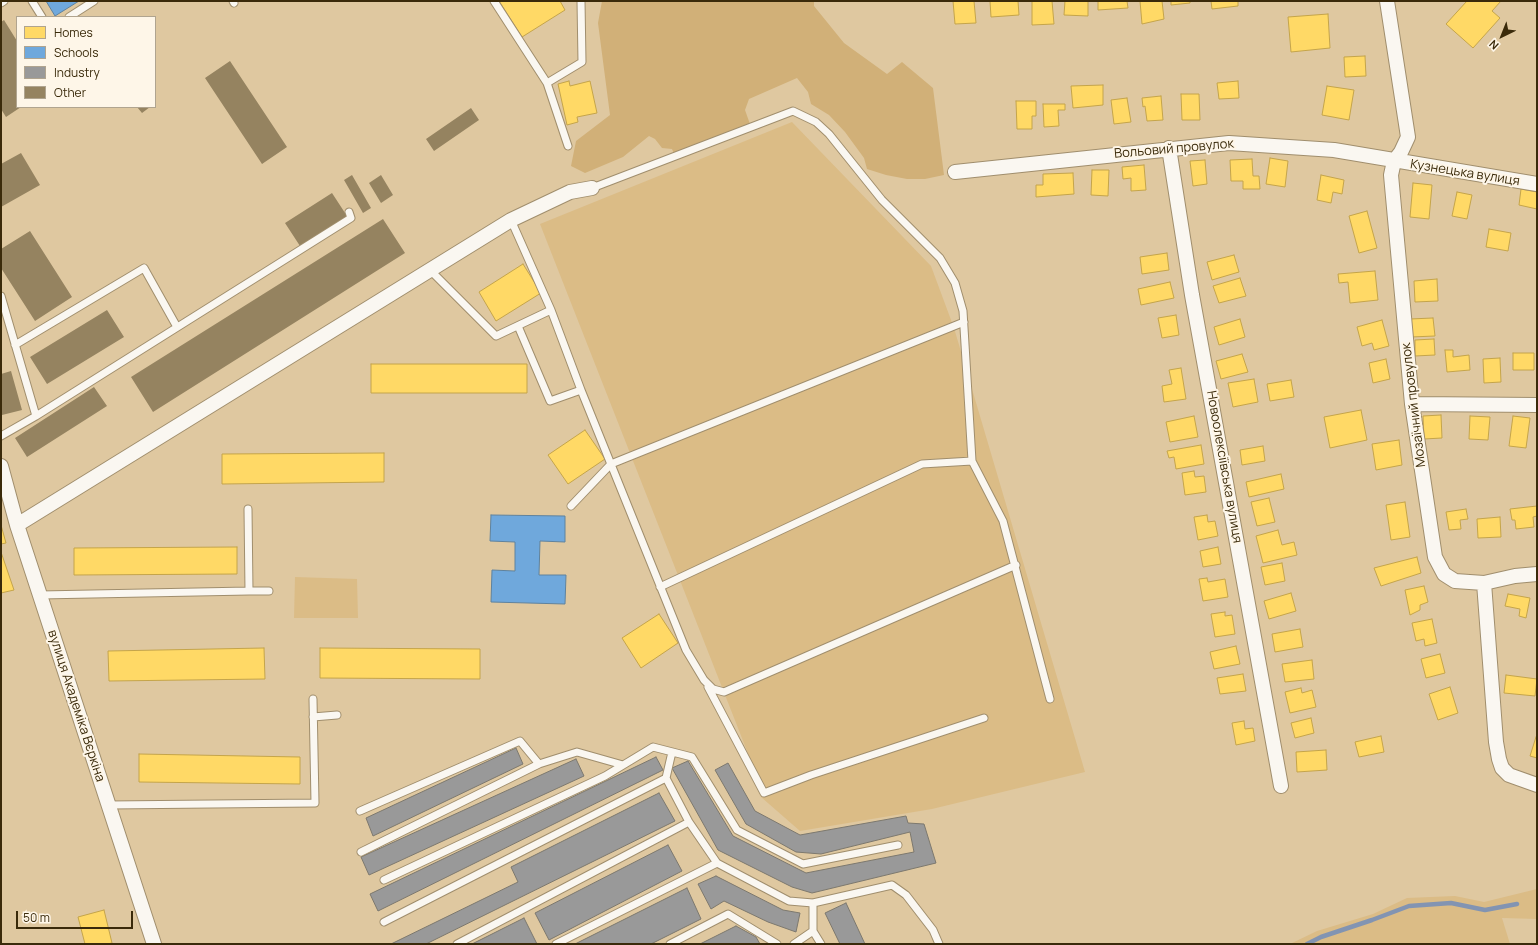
<!DOCTYPE html>
<html>
<head>
<meta charset="utf-8">
<style>
	body { margin:0 }
	#map { position:relative; width:1538px; height:945px; overflow:hidden; background:#dfc8a0; font-family:Manrope,sans-serif }
	canvas { display:block }
	.frame { position:absolute; inset:0; border:2px solid #3a2a0a; pointer-events:none }
	.legend { position:absolute; left:16px; top:16px; width:140px; height:92px; box-sizing:border-box; background:#fef6e8; border:1px solid #b0a48f; margin:0; padding:5px 7px; list-style:none; font-size:12px; color:#3a2a0a }
	.legend li { display:flex; align-items:center; gap:8px; height:20px }
	.legend b { width:20px; border:1px solid #b0a48f }
	.north { position:absolute; left:1482px; top:16px; width:40px; height:40px; -webkit-text-stroke:3px #fef6e8; paint-order:stroke; rotate:223deg; font-size:11px; font-weight:700; line-height:16px; text-align:center; color:#3a2a0a }
	.north::after { content:''; display:block; margin:auto; width:14px; height:18px; background:#3a2a0a; clip-path:polygon(50% 0,100% 100%,50% 72%,0 100%) }
	.scale { position:absolute; left:16px; top:911px; width:117px; height:18px; box-sizing:border-box; border:2px solid #3a2a0a; border-top:0; padding-left:5px; font-size:12px; line-height:14px; white-space:nowrap; color:#3a2a0a; -webkit-text-stroke:3px #fef6e8; paint-order:stroke }
</style>
</head>
<body>
<div id="map">
<canvas width="1538" height="945"></canvas>
<div class="frame"></div>
<ul class="legend">
<li><b style="height:11px;background:#ffd966"></b>Homes</li>
<li><b style="height:11px;background:#6fa8dc"></b>Schools</li>
<li><b style="height:11px;background:#999"></b>Industry</li>
<li><b style="height:11px;background:#958360"></b>Other</li>
</ul>
<div class="north">N</div>
<div class="scale">50 m</div>
</div>
<script>
const ctx = document.querySelector('canvas').getContext('2d');
ctx.lineJoin = 'round';
function fillPath(path, color) { ctx.fillStyle = color; ctx.fill(path, 'evenodd'); }
const shape = rows => new Path2D(rows.map(r => 'M' + r).join(''));
function stroke(path, color, width, dash) { ctx.strokeStyle = color; ctx.lineWidth = width; ctx.lineCap = dash ? 'butt' : 'round'; ctx.setLineDash(dash || []); ctx.stroke(path); }
function label(font, color, halo, rows, align = 'center') {
  ctx.font = font + ' Manrope,sans-serif'; ctx.lineWidth = 4; ctx.setLineDash([]); ctx.textBaseline = 'middle'; ctx.strokeStyle = halo; ctx.fillStyle = color; for (const [text, x, y, turn = 0] of rows) {
    ctx.save(); ctx.translate(x, y); ctx.rotate((+turn || 0) * Math.PI / 180); ctx.textAlign = isNaN(turn) ? turn : align; if (halo) ctx.strokeText(text, 0, 0); ctx.fillText(text, 0, 0); ctx.restore();
  }
}
fillPath(shape([
	[792,122,931,266,954,328,1085,772,932,809,800,831,761,797,749,756,540,224],
	[295,577,357,579,358,618,294,618],
	[1537,889,1537,919,1502,918,1510,944,1290,944,1317,931,1373,914,1407,898,1455,896,1484,902]
]), '#dbbc86');
fillPath(shape([
	[602,1,814,1,814,6,844,43,887,74,902,62,933,88,944,175,925,179,907,179,886,175,867,169,864,158,845,132,829,115,811,104,808,92,797,78,749,99,745,110,751,127,675,156,672,149,662,148,655,139,649,136,623,157,585,173,571,166,576,141,610,115,598,23]
]), '#d1b078');
const homes = shape([
	[499,1,560,1,565,10,522,37,499,1],
	[953,1,974,1,976,23,955,24,953,1],
	[990,1,1018,1,1019,15,991,17,990,1],
	[1032,1,1052,1,1054,24,1032,25,1032,1],
	[1065,1,1088,1,1088,16,1064,15,1065,1],
	[1098,1,1127,1,1128,8,1098,10,1098,1],
	[1140,1,1162,1,1164,19,1142,24,1140,1],
	[1171,1,1190,1,1190,3,1171,5,1171,1],
	[1211,1,1238,1,1238,6,1212,9,1211,1],
	[1467,1,1501,1,1492,11,1500,18,1473,48,1446,24,1467,1],
	[1328,14,1330,48,1291,52,1288,17,1328,14],
	[1365,56,1366,76,1345,77,1344,57,1365,56],
	[569,81,570,86,590,81,597,113,577,117,578,122,567,125,558,84,569,81],
	[1238,81,1239,98,1219,99,1217,83,1238,81],
	[1103,85,1103,105,1073,108,1071,86,1103,85],
	[1327,86,1354,90,1349,120,1322,115,1327,86],
	[1181,94,1199,94,1200,120,1182,120,1181,94],
	[1161,96,1163,120,1147,121,1145,106,1143,107,1142,98,1161,96],
	[1127,98,1131,122,1114,124,1111,100,1127,98],
	[1016,101,1036,101,1036,116,1032,116,1032,129,1017,129,1016,101],
	[1043,104,1065,104,1065,110,1058,110,1059,126,1044,127,1043,104],
	[1270,158,1288,161,1285,187,1266,184,1270,158],
	[1252,159,1253,176,1259,176,1260,189,1243,189,1243,181,1231,181,1230,160,1252,159],
	[1205,160,1207,184,1193,186,1190,161,1205,160],
	[1144,165,1146,190,1131,191,1131,178,1123,179,1122,167,1144,165],
	[1092,170,1109,170,1108,196,1091,195,1092,170],
	[1073,173,1074,194,1036,197,1036,185,1043,185,1043,174,1073,173],
	[1321,175,1344,180,1342,194,1333,192,1331,203,1317,200,1321,175],
	[1413,183,1432,185,1429,219,1410,217,1413,183],
	[1521,189,1537,192,1537,209,1519,205,1521,189],
	[1457,192,1472,195,1467,219,1452,216,1457,192],
	[1367,211,1377,248,1359,253,1349,216,1367,211],
	[1489,229,1511,233,1508,251,1486,247,1489,229],
	[1167,253,1169,270,1142,274,1140,257,1167,253],
	[1234,255,1239,272,1212,280,1207,262,1234,255],
	[523,264,541,293,496,321,479,292,523,264],
	[1375,271,1378,300,1350,303,1348,282,1339,283,1338,274,1375,271],
	[1240,278,1246,296,1219,303,1213,286,1240,278],
	[1437,279,1438,301,1415,302,1414,281,1437,279],
	[1170,282,1174,298,1141,305,1138,289,1170,282],
	[1176,315,1179,335,1162,338,1158,318,1176,315],
	[1433,318,1435,336,1411,337,1410,319,1433,318],
	[1240,319,1245,337,1219,345,1214,327,1240,319],
	[1382,320,1389,346,1374,350,1372,343,1362,346,1357,327,1382,320],
	[1434,339,1435,355,1415,356,1415,340,1434,339],
	[1445,350,1453,350,1453,357,1469,355,1470,370,1447,372,1445,350],
	[1513,353,1534,353,1534,370,1513,370,1513,353],
	[1242,354,1248,372,1221,379,1216,361,1242,354],
	[1500,358,1501,382,1484,383,1483,359,1500,358],
	[1386,359,1390,379,1373,383,1369,363,1386,359],
	[371,364,527,364,527,393,371,393,371,364],
	[1181,368,1186,399,1164,402,1162,386,1172,384,1169,370,1181,368],
	[1254,379,1258,402,1233,407,1228,383,1254,379],
	[1291,380,1294,397,1270,401,1267,384,1291,380],
	[1361,410,1367,440,1330,448,1324,417,1361,410],
	[1441,415,1442,438,1424,439,1423,416,1441,415],
	[1194,416,1198,437,1170,442,1166,422,1194,416],
	[1470,416,1490,417,1488,440,1469,439,1470,416],
	[1513,416,1530,418,1526,448,1509,446,1513,416],
	[585,430,605,459,568,484,548,455,585,430],
	[1399,440,1402,465,1376,470,1372,444,1399,440],
	[1201,445,1204,464,1176,469,1174,457,1169,458,1167,451,1201,445],
	[1263,446,1265,461,1242,465,1240,450,1263,446],
	[384,453,384,482,222,484,222,454,384,453],
	[1194,471,1195,477,1204,476,1206,492,1185,495,1182,473,1194,471],
	[1281,474,1284,489,1249,497,1246,482,1281,474],
	[1269,498,1275,522,1257,526,1251,502,1269,498],
	[1405,502,1410,537,1391,540,1386,505,1405,502],
	[1537,506,1537,516,1533,517,1534,527,1516,529,1515,520,1512,520,1510,509,1537,506],
	[1466,509,1468,519,1460,520,1461,529,1449,530,1446,512,1466,509],
	[1207,515,1208,522,1215,521,1218,536,1198,540,1194,517,1207,515],
	[1500,517,1501,537,1478,538,1477,519,1500,517],
	[1,525,6,543,1,544,1,525],
	[1278,530,1282,545,1294,542,1297,555,1263,563,1256,536,1278,530],
	[237,547,237,574,74,575,74,548,237,547],
	[1218,547,1221,564,1203,567,1200,551,1218,547],
	[1,552,14,590,1,593,1,552],
	[1417,557,1421,573,1381,586,1374,568,1417,557],
	[1282,563,1285,581,1265,585,1261,567,1282,563],
	[1207,578,1208,582,1225,579,1228,597,1203,601,1199,579,1207,578],
	[1424,586,1428,602,1420,605,1420,610,1410,615,1405,590,1424,586],
	[1291,593,1296,611,1269,619,1264,601,1291,593],
	[1508,594,1530,598,1526,618,1519,616,1520,609,1505,606,1508,594],
	[1225,612,1225,616,1232,615,1235,634,1215,637,1211,614,1225,612],
	[659,614,678,643,641,668,622,638,659,614],
	[1432,619,1437,643,1425,646,1424,639,1416,641,1412,623,1432,619],
	[1300,629,1303,647,1275,652,1272,634,1300,629],
	[1236,646,1240,664,1214,669,1210,652,1236,646],
	[264,648,265,679,109,681,108,651,264,648],
	[320,648,480,649,480,679,320,678,320,648],
	[1440,654,1445,673,1426,678,1421,659,1440,654],
	[1312,660,1314,679,1285,682,1282,664,1312,660],
	[1243,674,1246,691,1220,694,1217,678,1243,674],
	[1506,675,1537,679,1535,696,1504,693,1506,675],
	[1450,687,1458,713,1438,720,1429,694,1450,687],
	[1301,688,1302,693,1312,690,1316,707,1290,713,1285,692,1301,688],
	[1311,718,1314,733,1295,738,1291,723,1311,718],
	[1244,721,1245,729,1253,728,1255,741,1236,745,1232,723,1244,721],
	[1381,736,1384,752,1359,757,1355,742,1381,736],
	[1536,737,1537,737,1537,758,1530,756,1536,737],
	[1326,750,1327,770,1297,772,1296,752,1326,750],
	[139,754,300,757,300,784,139,782,139,754],
	[104,910,112,943,107,944,85,944,78,917,104,910]
]);
fillPath(homes, '#ffd966');
stroke(homes, '#c4a44a', 1);
const schools = shape([
	[46,1,79,1,55,16,46,1],
	[491,515,565,516,565,542,540,541,539,575,566,575,565,604,491,602,492,570,515,571,515,542,490,541,491,515]
]);
fillPath(schools, '#6fa8dc');
stroke(schools, '#5f829d', 1);
const industry = shape([
	[516,748,523,764,373,836,366,818,516,748],
	[656,757,663,770,378,911,370,894,656,757],
	[576,759,584,776,369,875,361,857,576,759],
	[688,761,733,836,806,873,914,852,910,832,821,854,796,852,746,824,715,770,728,763,755,811,800,835,906,816,908,823,924,824,936,863,812,893,792,887,718,850,672,768,688,761],
	[659,793,675,821,426,944,391,944,518,882,511,867,659,793],
	[668,845,682,871,549,940,535,913,668,845],
	[716,876,783,910,800,913,796,932,768,922,724,901,711,909,698,884,716,876],
	[687,888,701,919,651,944,575,944,687,888],
	[846,903,865,944,840,944,825,913,846,903],
	[524,918,537,944,472,944,524,918],
	[736,926,756,937,760,944,700,944,736,926]
]);
fillPath(industry, '#999');
stroke(industry, '#7c786e', 1);
stroke(shape([
	[1307,944,1321,937,1372,920,1409,906,1451,903,1485,910,1517,904]
]), '#8294b2', 4.5);
fillPath(shape([
	[4,20,17,41,17,107,21,107,6,117,1,109,1,22],
	[230,61,287,147,262,164,205,78],
	[137,107,150,107,142,113],
	[471,108,479,120,434,151,426,139],
	[21,153,40,185,1,207,1,164],
	[352,175,371,208,363,213,344,180],
	[381,175,393,195,381,203,369,183],
	[332,193,347,216,300,246,285,223],
	[383,219,405,253,153,412,131,377],
	[30,231,72,297,35,321,1,268,1,249],
	[107,310,124,337,47,384,30,357],
	[11,371,22,410,2,415,1,374],
	[94,387,107,406,27,457,15,438]
]), '#958360');
const service = shape([
	[32,1,42,17],
	[233,1,234,3],
	[494,1,547,83,568,146],
	[1,3,4,1],
	[69,17,94,1],
	[547,83,582,62,581,1],
	[592,188,793,111,816,122,829,134,882,200,940,258,955,283,963,311,972,461,1003,521,1050,699],
	[511,220,551,310,581,390,686,650,704,680,713,689,724,692,1016,565],
	[430,270,496,336,551,310],
	[1,296,36,416,351,218,349,212],
	[518,326,550,401,581,390],
	[15,345,144,268,177,327],
	[1,436,36,416],
	[571,506,611,464,964,322],
	[660,587,922,464,972,461],
	[249,591,269,591],
	[40,595,249,591,248,509],
	[708,687,764,793,811,775,984,718],
	[313,717,337,715],
	[539,764,577,752,623,765],
	[666,778,672,752],
	[109,805,315,803,313,699],
	[360,811,520,741,539,764,361,852],
	[384,880,605,776,653,747,692,757,737,830,803,864,898,845],
	[813,903,813,931,821,944],
	[384,922,666,778,689,822,717,863,789,901,813,903,892,885,906,895,933,930,939,944],
	[457,944,689,822],
	[556,944,717,863],
	[670,944,728,914,777,944],
	[794,944,813,931]
]);
const minor = shape([
	[1387,1,1408,137,1401,152,1394,161,1391,175,1412,404,1435,557,1444,574,1455,581,1484,583,1515,576,1537,574],
	[1169,148,1192,295,1281,786],
	[955,172,1229,143,1334,150,1537,184],
	[1412,404,1537,405],
	[1,466,17,525,154,944],
	[17,525,511,220,570,192,592,188],
	[1484,583,1496,742,1499,759,1502,768,1509,775,1537,785]
]);
stroke(service, '#a08e6d', 9);
stroke(minor, '#a08e6d', 16);
stroke(service, '#faf7f1', 7);
stroke(minor, '#faf7f1', 14);
label('13px', '#3a2a0a', '#fef6e8', [
	["Вольовий провулок",1174,149,-5],
	["Кузнецька вулиця",1465,173,9],
	["Мозаїчний провулок",1414,405,-97],
	["Новоолексіївська вулиця",1224,467,80],
	["вулиця Академіка Вєркіна",76,706,72]
]);
</script>
</body>
</html>
